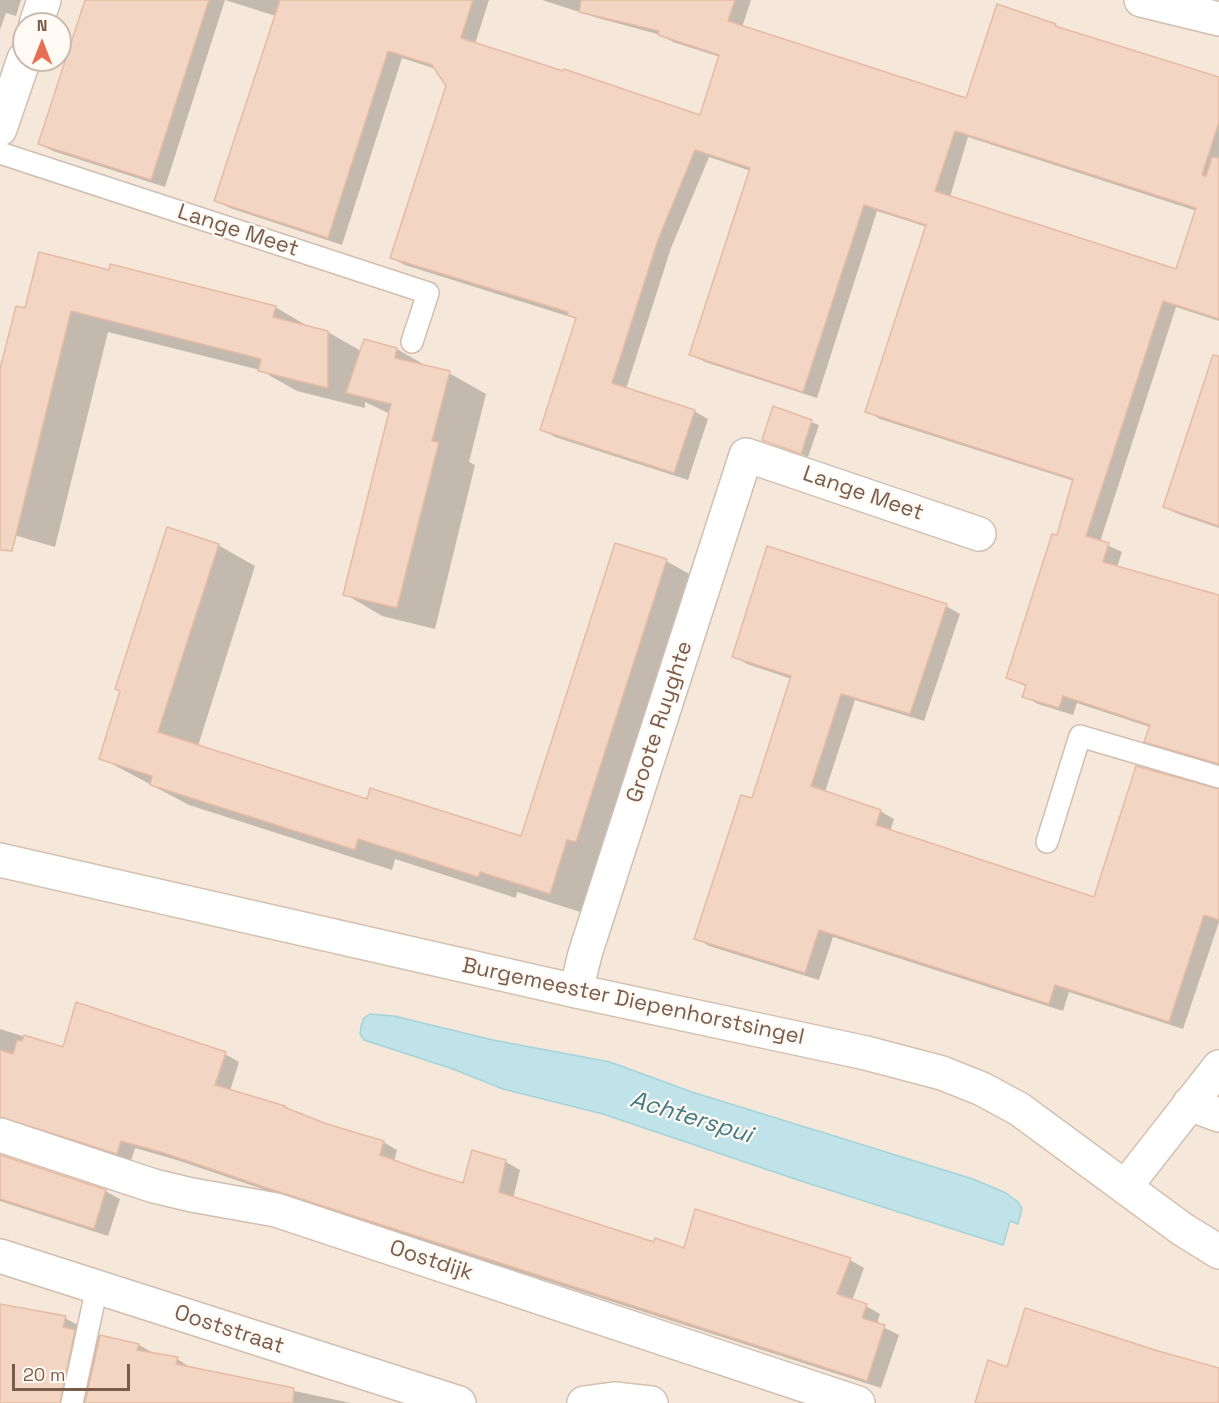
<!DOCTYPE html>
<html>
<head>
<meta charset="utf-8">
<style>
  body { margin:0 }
  #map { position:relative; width:1219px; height:1403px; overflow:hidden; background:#fdf6ec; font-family:"Space Grotesk",sans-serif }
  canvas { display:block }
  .north { position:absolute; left:12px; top:12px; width:60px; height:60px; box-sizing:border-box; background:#fffaf3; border:2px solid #cabbb1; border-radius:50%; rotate:0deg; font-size:16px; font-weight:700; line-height:24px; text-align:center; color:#7a5c4d }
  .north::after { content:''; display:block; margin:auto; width:21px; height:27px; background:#e76f51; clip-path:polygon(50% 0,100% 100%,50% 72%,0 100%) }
  .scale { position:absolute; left:12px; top:1364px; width:118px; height:27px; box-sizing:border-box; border:3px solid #7a5c4d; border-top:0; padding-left:8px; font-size:18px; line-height:21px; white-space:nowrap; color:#7a5c4d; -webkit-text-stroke:4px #fffaf3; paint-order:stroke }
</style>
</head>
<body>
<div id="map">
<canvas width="1219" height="1403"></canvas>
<div class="north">N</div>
<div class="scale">20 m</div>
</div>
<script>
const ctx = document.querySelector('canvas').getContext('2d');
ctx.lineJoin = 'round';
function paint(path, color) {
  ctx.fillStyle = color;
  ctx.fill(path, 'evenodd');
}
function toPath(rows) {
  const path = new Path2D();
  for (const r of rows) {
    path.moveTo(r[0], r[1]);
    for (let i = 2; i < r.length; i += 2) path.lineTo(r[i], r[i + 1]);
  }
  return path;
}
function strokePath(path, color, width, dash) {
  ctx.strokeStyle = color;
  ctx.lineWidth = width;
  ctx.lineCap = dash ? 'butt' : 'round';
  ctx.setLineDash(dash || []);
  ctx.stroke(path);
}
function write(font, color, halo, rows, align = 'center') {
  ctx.font = font + ' "Space Grotesk",sans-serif';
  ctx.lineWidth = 4.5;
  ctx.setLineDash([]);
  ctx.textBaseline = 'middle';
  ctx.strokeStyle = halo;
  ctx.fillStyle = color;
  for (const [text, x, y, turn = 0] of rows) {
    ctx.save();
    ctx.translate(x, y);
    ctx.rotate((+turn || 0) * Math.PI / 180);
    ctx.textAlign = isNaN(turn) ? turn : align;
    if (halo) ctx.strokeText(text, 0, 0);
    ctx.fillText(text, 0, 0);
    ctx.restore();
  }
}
const residential = toPath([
  [0,0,1219,0,1219,1403,0,1403],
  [24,24,60,24,60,60,24,60]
]);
const water = toPath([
  [370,1014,394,1016,493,1040,610,1062,692,1092,973,1179,1006,1193,1017,1201,1022,1208,1018,1224,1010,1221,1003,1245,801,1181,603,1114,503,1089,453,1069,364,1040,360,1034,361,1026,364,1018,370,1014]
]);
const shadow = toPath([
  [0,0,21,0,16,16,6,13,0,30],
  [86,0,489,0,475,44,701,117,720,57,673,42,661,35,598,18,542,0,751,0,742,27,967,100,1055,25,1064,30,1219,79,1219,321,1176,307,1100,542,1122,552,1117,567,1219,597,1219,766,1160,749,1146,741,1150,727,1077,703,1073,715,1038,704,1024,696,1027,687,1007,677,1058,537,1074,481,880,419,867,411,927,227,877,211,817,398,705,362,691,354,751,171,709,157,671,248,626,389,694,411,708,419,688,480,555,437,542,429,577,319,405,265,391,258,447,86,436,69,402,58,342,245,230,208,216,201,276,16,225,0,165,187,53,151,39,144],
  [968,137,1197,211,1177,271,950,197],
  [110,271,275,307,311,328,328,332,361,351,365,341,397,349,430,368,449,373,486,394,469,462,475,465,435,629,382,616,345,594,390,414,365,402,365,408,297,391,260,370,108,332,55,547,0,531,0,375,26,310],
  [1219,388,1219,528,1178,514,1165,507],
  [774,408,819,425,808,457,763,440],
  [218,545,255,566,198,746,368,800,522,837,616,545,666,561,704,582,587,914,517,892,516,898,395,859,392,870,189,805,101,758],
  [946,606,960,614,924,721,855,700,825,792,880,811,894,819,890,832,1095,899,1219,791,1219,922,1183,1029,1069,992,1063,1011,833,937,819,980,709,946,696,938,753,800,792,679,747,664,733,656],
  [0,1029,64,1049,225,1054,239,1062,230,1091,327,1126,383,1142,397,1150,394,1162,464,1185,506,1162,520,1170,513,1199,654,1244,685,1250,850,1260,864,1268,852,1301,866,1306,880,1314,877,1324,899,1335,881,1388,289,1198,180,1161,135,1148,131,1161,21,1124,11,1124,0,1132],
  [0,1156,105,1191,120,1199,108,1236,0,1201],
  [0,1305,65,1318,101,1338,101,1337,139,1345,157,1355,177,1359,195,1370,351,1403,0,1403]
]);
const building = toPath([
  [85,0,209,0,151,180,38,144,85,0],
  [280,0,473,0,461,38,563,71,564,69,700,115,719,55,658,35,659,31,579,12,581,0,735,0,728,21,966,98,997,4,1056,24,1055,26,1219,77,1219,122,1202,175,1206,176,1212,157,1219,158,1219,319,1163,301,1086,536,1109,543,1103,562,1219,595,1219,764,1144,742,1150,725,1063,696,1059,708,1022,697,1026,685,1006,678,1052,534,1057,535,1073,479,865,412,926,225,864,205,803,392,689,355,750,168,695,150,658,240,612,383,695,410,674,473,540,430,576,318,567,315,568,312,390,258,446,86,432,65,388,51,328,238,214,201,280,0],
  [955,131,1196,208,1176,269,935,191,955,131],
  [39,252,109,270,110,264,276,306,273,317,328,331,328,388,258,371,261,359,71,311,12,551,0,550,0,369,16,306,25,308,39,252],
  [364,339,397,348,395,358,450,371,432,441,439,442,397,608,343,595,391,404,346,393,364,339],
  [1213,355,1219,356,1219,526,1163,507,1213,355],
  [773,406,812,420,801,454,762,440,773,406],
  [167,527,219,544,158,732,367,799,370,788,521,836,615,543,667,559,576,842,567,840,550,894,480,872,478,877,358,839,355,850,150,785,152,776,99,759,120,691,115,689,167,527],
  [767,546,947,604,910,714,841,694,825,744,811,786,881,810,876,825,1094,897,1136,766,1219,789,1219,920,1204,915,1169,1022,1055,985,1049,1004,819,930,805,973,694,939,741,795,752,798,791,676,732,657,767,546],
  [76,1002,226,1052,215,1085,285,1106,284,1107,327,1124,384,1141,380,1155,424,1171,463,1183,472,1150,506,1160,499,1192,654,1242,655,1238,684,1248,695,1209,851,1258,837,1294,867,1304,862,1318,885,1325,867,1381,273,1190,164,1153,121,1141,117,1154,0,1117,0,1050,13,1054,17,1040,22,1041,24,1035,63,1047,76,1002],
  [0,1155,106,1190,94,1229,0,1199,0,1155],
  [0,1304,66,1316,63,1327,75,1330,60,1403,0,1403,0,1304],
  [1025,1308,1158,1351,1219,1368,1219,1403,975,1403,988,1360,1007,1367,1025,1308],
  [100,1335,139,1344,137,1350,178,1357,176,1364,294,1388,293,1403,85,1403,100,1335]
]);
const lane = toPath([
  [0,153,428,293,412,342],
  [1047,842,1080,736,1219,777],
  [72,1403,97,1287]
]);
const street = toPath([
  [1141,0,1219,19],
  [36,24,44,0],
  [0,129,24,59],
  [576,991,585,954,746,455,979,534],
  [1189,1104,1219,1115],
  [0,1135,154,1186,192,1195,276,1210,858,1403],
  [1125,1187,1219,1067],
  [0,1256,459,1403]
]);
const secondary = toPath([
  [0,860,576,991,866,1053,942,1073,982,1089,1019,1109,1182,1229,1219,1252],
  [584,1403,614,1399,651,1403]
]);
const streetNames = [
  ["Lange Meet",238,231,18],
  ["Lange Meet",863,494,19],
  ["Groote Ruyghte",660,722,-72],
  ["Burgemeester Diepenhorstsingel",633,1002,12],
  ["Oostdijk",431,1261,18],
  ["Ooststraat",229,1330,18]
];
const waterNames = [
  ["Achterspui",691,1118,17]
];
paint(residential, '#f5e8da');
paint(water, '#bfe3e8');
strokePath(water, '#a5d3da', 1.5);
paint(shadow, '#0003');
paint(building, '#f3d5c3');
strokePath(building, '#e6bba3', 1.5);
strokePath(lane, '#d1beb0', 24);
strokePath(street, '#d1beb0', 36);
strokePath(secondary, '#d6c0b0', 36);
strokePath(lane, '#fff', 21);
strokePath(street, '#fff', 33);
strokePath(secondary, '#fff', 33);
write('22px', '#7a5c4d', '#fffaf3', streetNames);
write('italic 24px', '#437c86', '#fffaf3', waterNames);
</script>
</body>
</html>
